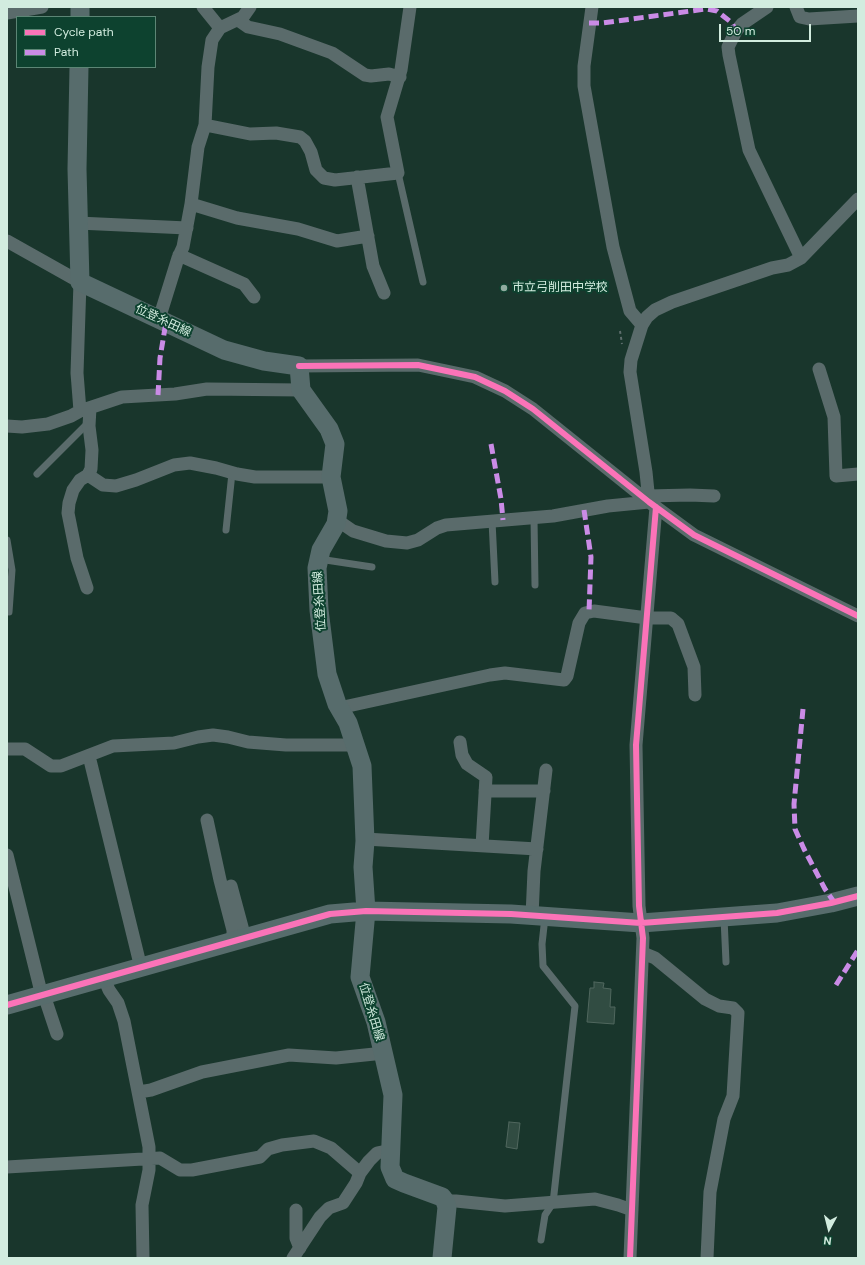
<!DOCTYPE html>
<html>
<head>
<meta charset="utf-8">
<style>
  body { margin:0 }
  #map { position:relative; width:865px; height:1265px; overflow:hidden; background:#19362c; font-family:"DM Sans",sans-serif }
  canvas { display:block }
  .frame { position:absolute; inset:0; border:8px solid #d2ecdf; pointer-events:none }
  .legend { position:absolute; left:16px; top:16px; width:140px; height:52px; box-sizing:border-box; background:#0d422f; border:1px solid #5c8675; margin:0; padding:5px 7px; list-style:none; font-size:12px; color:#d2ecdf }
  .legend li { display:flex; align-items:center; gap:8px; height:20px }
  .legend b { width:20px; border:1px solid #5c8675 }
  .north { position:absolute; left:809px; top:1209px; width:40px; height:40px; -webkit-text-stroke:3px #0d422f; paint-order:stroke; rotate:187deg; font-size:11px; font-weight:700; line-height:16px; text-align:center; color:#d2ecdf }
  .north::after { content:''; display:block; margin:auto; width:14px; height:18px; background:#d2ecdf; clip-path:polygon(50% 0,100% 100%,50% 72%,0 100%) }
  .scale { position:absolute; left:719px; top:24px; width:92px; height:18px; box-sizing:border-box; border:2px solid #d2ecdf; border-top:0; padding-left:5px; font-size:12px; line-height:14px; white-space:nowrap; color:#d2ecdf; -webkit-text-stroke:3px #0d422f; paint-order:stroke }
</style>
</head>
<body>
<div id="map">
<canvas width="865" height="1265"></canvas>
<div class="frame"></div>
<ul class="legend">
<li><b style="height:5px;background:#fb73b8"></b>Cycle path</li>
<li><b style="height:5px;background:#ca8be6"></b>Path</li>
</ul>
<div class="north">N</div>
<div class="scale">50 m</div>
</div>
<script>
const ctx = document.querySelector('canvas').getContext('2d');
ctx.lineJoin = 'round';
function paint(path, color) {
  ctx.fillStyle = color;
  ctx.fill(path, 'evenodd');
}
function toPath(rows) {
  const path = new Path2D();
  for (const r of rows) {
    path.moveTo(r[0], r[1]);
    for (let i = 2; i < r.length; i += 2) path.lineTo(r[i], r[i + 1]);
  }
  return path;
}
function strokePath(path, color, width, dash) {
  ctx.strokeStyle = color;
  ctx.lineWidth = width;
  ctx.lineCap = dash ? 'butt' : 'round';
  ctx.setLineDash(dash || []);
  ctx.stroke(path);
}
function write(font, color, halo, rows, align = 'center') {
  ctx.font = font + ' "DM Sans","Noto Sans JP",sans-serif';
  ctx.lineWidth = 4;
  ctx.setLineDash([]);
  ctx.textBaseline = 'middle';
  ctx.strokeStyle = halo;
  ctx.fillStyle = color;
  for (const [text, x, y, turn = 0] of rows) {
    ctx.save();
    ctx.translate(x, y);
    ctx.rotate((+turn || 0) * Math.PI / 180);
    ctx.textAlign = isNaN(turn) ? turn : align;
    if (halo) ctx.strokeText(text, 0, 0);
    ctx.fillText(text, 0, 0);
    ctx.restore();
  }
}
const building = toPath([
  [594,982,604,983,603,988,611,989,610,1007,615,1007,614,1024,587,1022,590,988,594,988,594,982],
  [509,1122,520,1123,517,1149,506,1147,509,1122]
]);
const path = toPath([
  [620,331,622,344]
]);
const lane = toPath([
  [398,173,423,282],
  [37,474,89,422],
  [534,518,535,585],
  [492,521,495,582],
  [226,530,232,473],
  [7,540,12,570,9,612],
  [319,559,372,567],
  [724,918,726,962],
  [541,1240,545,1215,553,1203,575,1006,543,966,542,944,545,917]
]);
const street = toPath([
  [203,7,220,28],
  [592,7,584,66,584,86,613,247,630,311,642,325],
  [767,7,742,24,736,31,728,47,729,55,749,150,801,258],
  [796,7,800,17,809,19,858,16],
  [7,13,42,7],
  [238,20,248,27,280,34,332,53,365,75,371,76,389,74,400,77],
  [205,125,250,134,276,133,300,137,305,141,311,152,316,170,324,178,335,180,398,173,387,117,401,70,410,7],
  [357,177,373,266,384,293],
  [191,204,237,218,298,229,337,241,368,236],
  [78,223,187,228],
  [7,241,80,282,77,373,80,411],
  [179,255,244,284,254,297],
  [159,319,178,258,183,247,191,204,198,147,205,125,208,67,212,40,220,28,243,17,250,7],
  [299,366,418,365,475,377,505,391,533,409,649,502,694,535,858,616],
  [819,369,834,417,836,476,858,474],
  [90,408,89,426,92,450,91,469,88,475,103,485,116,486,136,480,174,465,190,463,216,468,237,474,255,477,331,477],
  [7,426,22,427,48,424,71,416,80,411,122,397,175,394,207,389,301,390],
  [648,496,690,495,714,496],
  [649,502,646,472,630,372,631,360,642,325,647,317,655,310,672,302,772,268,788,265,801,258,858,199],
  [337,520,353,531,386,541,407,543,418,540,437,528,446,525,553,516,608,506,649,502],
  [87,588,77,558,68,513,69,503,73,490,80,480,88,475],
  [339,708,490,675,505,673,564,680,567,676,579,623,585,613,594,611,647,618,671,618,678,624,694,667,695,695],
  [460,742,462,755,467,764,486,777,482,846],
  [7,749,25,749,51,766,61,766,113,746,174,743,198,737,213,735,228,737,248,742,286,745,355,745],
  [89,756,141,968],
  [485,791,544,791],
  [207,820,220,880,233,930,233,942],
  [365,839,537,849],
  [7,855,40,988,44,995,57,1034],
  [231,886,245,938],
  [532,916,534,871,546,770],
  [643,953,655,958,705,999,719,1006,733,1008,738,1013,733,1096,724,1119,710,1192,707,1258],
  [104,978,109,990,118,1003,124,1021,149,1147,149,1170,142,1205,143,1258],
  [139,1092,151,1090,202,1072,289,1055,336,1058,384,1053],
  [7,1167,160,1158,180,1170,192,1170,260,1157,268,1149,282,1145,314,1141,331,1148,360,1173],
  [445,1201,456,1201,505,1206,595,1199,618,1205,632,1210],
  [296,1210,296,1238,300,1248],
  [293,1258,320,1217,329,1208,343,1203,356,1183,360,1173,369,1161,377,1153,391,1150],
  [630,1258,643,938,639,906,636,745,656,507]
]);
const secondary = toPath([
  [80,17,80,7],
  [79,67,77,169,80,282,224,350,264,361,299,366,301,390,329,429,335,444,331,477,338,511,336,524,321,550,317,568,319,610,327,674,337,704,348,723,362,766,365,841,363,867,366,911,360,977,376,1022,393,1095,390,1167,395,1179,404,1183,442,1197,445,1201,447,1207,442,1258],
  [7,1005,330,914,366,911,511,914,641,923,777,913,831,903,858,896]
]);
const quiet = toPath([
  [589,23,602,23,706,9,717,11,732,23,736,31],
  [158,395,160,358,166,322],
  [491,444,501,499,503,520],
  [584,510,591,557,589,612],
  [803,709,794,804,795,829,804,849,825,889,834,902],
  [836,985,858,950]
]);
const cycleway = toPath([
  [299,366,418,365,475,377,505,391,533,409,649,502,694,535,858,616],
  [7,1005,330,914,366,911,511,914,641,923,777,913,831,903,858,896],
  [630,1258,643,938,639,906,636,745,656,507]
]);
const markers = [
  [504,288,4,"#91aca0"]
];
const poiNames = [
  ["市立弓削田中学校",512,288]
];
const streetNames = [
  ["位登糸田線",163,321,25],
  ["位登糸田線",320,601,-94],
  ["位登糸田線",371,1012,73]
];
paint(building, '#314c42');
strokePath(building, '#50675e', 1);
strokePath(path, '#5e6e6d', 2, [3, 3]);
strokePath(lane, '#5a6b6b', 7);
strokePath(street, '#5a6b6b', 13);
strokePath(secondary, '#576c6c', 19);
strokePath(quiet, '#ca8be6', 5, [10, 5]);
strokePath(cycleway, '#fb73b8', 6);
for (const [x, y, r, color] of markers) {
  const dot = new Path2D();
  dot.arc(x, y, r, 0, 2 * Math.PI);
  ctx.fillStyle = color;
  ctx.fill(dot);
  strokePath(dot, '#0d422f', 1.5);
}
write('12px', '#d2ecdf', '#0d422f', poiNames, 'left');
write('12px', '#d2ecdf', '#0d422f', streetNames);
</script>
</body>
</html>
